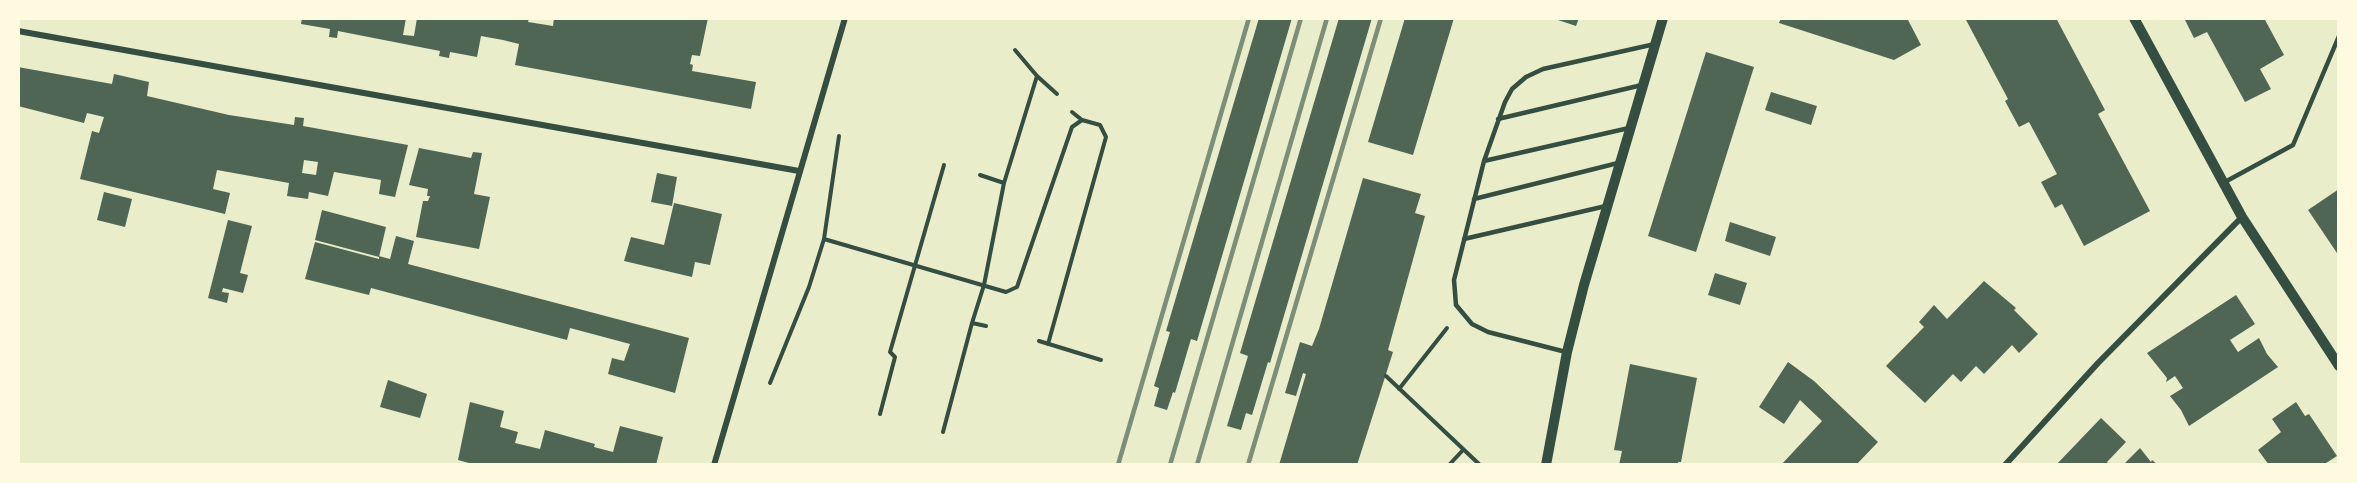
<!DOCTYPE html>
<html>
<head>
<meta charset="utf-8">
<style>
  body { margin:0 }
  #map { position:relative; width:2357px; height:483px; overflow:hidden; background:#e9edc9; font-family:Ubuntu,sans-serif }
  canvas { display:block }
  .frame { position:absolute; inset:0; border:20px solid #fefae0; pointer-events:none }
</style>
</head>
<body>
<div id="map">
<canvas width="2357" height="483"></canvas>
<div class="frame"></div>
</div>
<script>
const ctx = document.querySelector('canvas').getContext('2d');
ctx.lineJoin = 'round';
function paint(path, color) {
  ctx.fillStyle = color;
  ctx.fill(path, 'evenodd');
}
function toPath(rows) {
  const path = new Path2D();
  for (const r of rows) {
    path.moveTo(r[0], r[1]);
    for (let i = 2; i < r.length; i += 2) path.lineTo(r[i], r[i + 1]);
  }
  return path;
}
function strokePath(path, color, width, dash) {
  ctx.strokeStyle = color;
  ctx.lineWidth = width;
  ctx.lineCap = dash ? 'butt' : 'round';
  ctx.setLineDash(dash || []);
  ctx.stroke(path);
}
const building = toPath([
  [302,18,406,18,403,35,414,36,417,18,529,18,528,22,553,26,554,18,708,18,700,56,692,55,690,64,693,65,692,71,756,82,751,109,515,65,519,44,503,40,481,36,477,57,450,52,449,58,439,56,440,51,338,31,337,38,329,37,330,29,301,24],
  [1259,18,1292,18,1197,341,1191,339,1175,393,1173,392,1167,410,1154,406,1159,388,1154,386,1170,332,1166,331],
  [1339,18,1372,18,1270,363,1268,362,1252,415,1246,413,1241,430,1227,426,1248,356,1240,353],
  [1405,18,1454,18,1413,155,1368,142],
  [1552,18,1579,18,1576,26],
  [1781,18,1907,18,1921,45,1894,60,1779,23],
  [1965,18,2056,18,2105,110,2098,114,2150,211,2084,246,2062,204,2055,208,2041,182,2057,174,2029,122,2019,127,2005,101,2008,99],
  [2184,18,2264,18,2284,55,2260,69,2271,89,2245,102,2207,32,2194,38],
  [1706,52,1754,67,1696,252,1648,236],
  [18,67,112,84,114,74,149,82,147,96,229,115,294,125,295,117,304,118,303,126,408,145,395,197,379,194,381,180,334,172,328,196,309,192,308,199,287,196,289,183,217,170,213,189,230,193,225,214,80,179,92,131,99,133,104,117,87,113,84,123,18,106],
  [304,160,318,162,316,175,302,173],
  [1771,92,1817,106,1811,125,1765,110],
  [419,148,471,158,473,152,482,153,474,194,490,197,479,249,416,237,423,201,428,201,430,196,427,196,428,189,409,185],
  [657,173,677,177,672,206,651,202],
  [1363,178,1421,194,1415,213,1425,216,1388,350,1393,352,1357,465,1279,465,1306,374,1303,373,1296,396,1285,393,1300,342,1312,346,1319,329],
  [2339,189,2339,256,2308,210],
  [104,192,132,199,125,227,97,220],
  [674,203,722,214,710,265,695,262,692,277,624,261,631,237,664,245],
  [322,210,386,227,379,257,315,240],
  [228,220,252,226,240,273,248,275,243,293,223,288,222,292,229,293,227,303,208,298],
  [1730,222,1776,237,1770,256,1725,241],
  [396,236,414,241,408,264,689,338,675,393,608,374,612,358,624,361,630,344,570,328,567,340,371,288,369,295,305,279,315,242,379,259,379,256,390,259],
  [1715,273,1747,283,1740,305,1708,295],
  [1984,281,2016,308,2014,310,2038,334,2019,353,2012,345,1984,374,1976,366,1961,382,1953,374,1925,403,1886,366,1924,327,1919,322,1934,305,1947,319],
  [2236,295,2255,324,2230,340,2238,352,2259,338,2267,354,2278,367,2189,426,2181,410,2170,396,2183,388,2175,376,2166,382,2167,378,2147,353],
  [1788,362,1814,381,1878,442,1856,465,1781,465,1822,421,1800,400,1784,424,1759,407],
  [1630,364,1697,378,1681,462,1678,462,1678,465,1619,465,1622,451,1614,450],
  [388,380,427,394,420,418,380,407],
  [470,402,504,411,500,427,518,432,515,443,540,449,545,430,595,444,594,447,613,452,620,426,663,437,656,465,476,465,458,460],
  [2296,402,2305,416,2309,414,2337,456,2323,465,2269,465,2258,450,2281,432,2272,419],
  [2101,418,2126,442,2107,462,2110,465,2056,465],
  [2140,448,2151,462,2152,460,2158,465,2123,465]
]);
const path = toPath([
  [1015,50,1037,76,1057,94],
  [839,136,824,239,1006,292,1017,287,1072,127,1082,120],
  [980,175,1004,183],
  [986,326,972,323,984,285,1004,183,1037,76],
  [1039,341,1101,360],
  [1048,344,1106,137,1100,125,1082,120,1072,112],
  [1386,376,1480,465],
  [770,383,809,287,824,239],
  [1399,389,1447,328],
  [880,414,895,357,890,352,944,165],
  [943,432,972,323],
  [1449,465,1463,450]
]);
const service = toPath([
  [1498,119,1642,85],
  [1484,161,1629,128],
  [2223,183,2293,145,2339,36],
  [1474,199,1618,163],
  [1464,239,1606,206],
  [1566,352,1488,332,1472,324,1456,305,1454,280,1484,161,1505,102,1512,89,1526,77,1543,69,1655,44]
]);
const minor = toPath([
  [18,31,799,171],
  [714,465,845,18],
  [2005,465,2098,363,2242,217]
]);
const tertiary = toPath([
  [2134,18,2242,217,2339,366],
  [1546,465,1567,352,1584,285,1663,18]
]);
const rail = toPath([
  [1118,465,1249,18],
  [1170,465,1301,18],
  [1197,465,1327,18],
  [1248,465,1381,18]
]);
paint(building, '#4f6655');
strokePath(path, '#344e41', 4);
strokePath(service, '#344e41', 4.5);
strokePath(minor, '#344e41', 6);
strokePath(tertiary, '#344e41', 10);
strokePath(rail, '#7c8e77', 4.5);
</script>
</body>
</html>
